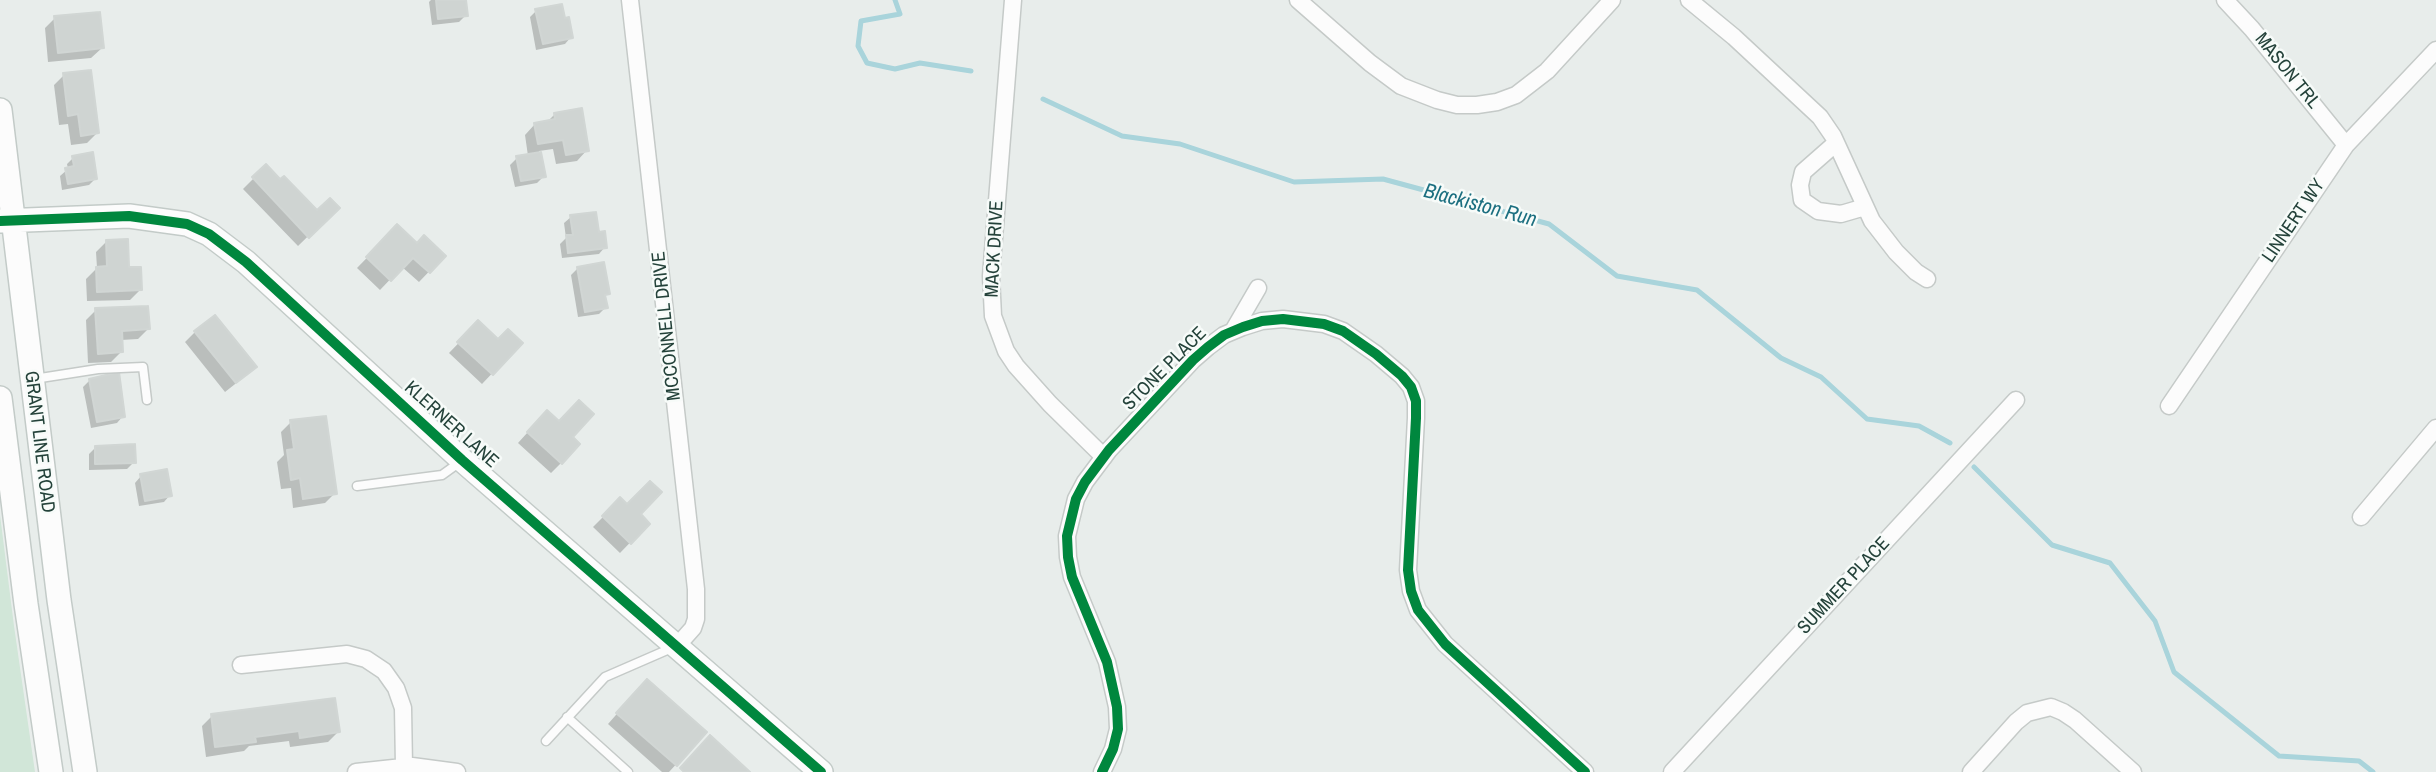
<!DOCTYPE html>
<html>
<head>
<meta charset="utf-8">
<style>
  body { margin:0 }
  canvas { display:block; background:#e8edeb }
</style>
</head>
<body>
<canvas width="2436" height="772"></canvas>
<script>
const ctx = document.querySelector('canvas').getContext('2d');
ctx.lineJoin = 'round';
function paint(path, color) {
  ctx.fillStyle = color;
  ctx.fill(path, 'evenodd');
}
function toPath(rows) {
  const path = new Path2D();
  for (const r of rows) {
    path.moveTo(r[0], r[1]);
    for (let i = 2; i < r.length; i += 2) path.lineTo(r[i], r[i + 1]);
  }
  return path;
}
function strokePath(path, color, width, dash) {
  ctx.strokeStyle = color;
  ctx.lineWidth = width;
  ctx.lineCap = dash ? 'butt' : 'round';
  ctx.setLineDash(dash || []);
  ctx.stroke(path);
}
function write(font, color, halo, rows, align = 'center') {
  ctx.font = font + ' "Archivo Narrow",sans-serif';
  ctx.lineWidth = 5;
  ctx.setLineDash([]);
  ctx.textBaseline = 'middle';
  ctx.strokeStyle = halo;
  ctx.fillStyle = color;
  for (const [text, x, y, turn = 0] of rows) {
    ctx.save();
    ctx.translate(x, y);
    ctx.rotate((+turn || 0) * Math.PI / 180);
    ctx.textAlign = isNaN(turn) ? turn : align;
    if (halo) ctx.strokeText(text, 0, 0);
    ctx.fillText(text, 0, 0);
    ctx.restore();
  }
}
const green = toPath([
  [0,515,14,626,35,772,0,772]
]);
const shadow = toPath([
  [431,0,464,0,466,15,459,22,432,25,429,2],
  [536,11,571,37,565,44,536,50,530,17],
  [55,18,102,48,91,58,48,62,45,28],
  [64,75,97,133,87,143,71,145,68,124,59,125,54,85],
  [555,114,587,150,577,161,556,164,553,149,539,151,544,176,537,183,515,187,510,165,517,158,528,156,525,135,535,124,547,122],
  [73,158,96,178,89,185,62,190,60,176,68,169,67,164],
  [266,166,317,212,337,208,298,246,243,189],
  [571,217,597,234,605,247,599,254,562,258,560,244,566,238,564,223],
  [397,227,417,245,444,256,419,282,402,267,380,290,357,268],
  [106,242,141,289,130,300,87,301,86,279,97,268,96,252],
  [577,269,608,293,604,297,606,307,599,314,578,317,571,275],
  [96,310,148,329,138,339,121,340,121,352,111,362,88,363,86,320],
  [478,323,497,341,521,343,482,384,449,353],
  [195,332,244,377,225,392,185,342],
  [90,380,123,416,117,423,91,428,83,387],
  [291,422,335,493,325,503,293,508,291,488,281,489,277,462,284,455,281,432],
  [537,422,570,437,561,463,551,473,518,443],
  [96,447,134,462,127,469,89,470,89,454],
  [141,476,170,495,164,502,139,506,135,483],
  [620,500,648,524,620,553,593,527],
  [637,691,705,733,669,772,662,772,608,724],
  [212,716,338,732,328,742,290,747,289,741,249,746,244,751,206,757,202,726]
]);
const stream = toPath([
  [895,0,900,14,861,21,858,46,867,63,895,69,920,63,971,71],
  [1043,99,1122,136,1180,144,1294,182,1383,179,1549,224,1617,276,1697,290,1781,358,1821,377,1867,419,1919,426,1950,443],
  [1974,467,2052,545,2110,563,2155,621,2174,672,2279,756,2359,761,2373,772]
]);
const building = toPath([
  [436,0,466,0,468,16,438,19,436,0],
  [562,4,565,18,569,17,573,38,543,44,535,9,562,4],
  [100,12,104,48,58,53,54,16,100,12],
  [91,70,99,133,81,136,78,114,68,116,63,73,91,70],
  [582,108,589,151,566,155,563,140,538,144,534,123,555,119,554,113,582,108],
  [93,152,97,179,68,184,65,168,74,166,72,156,93,152],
  [541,152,546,177,521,181,516,156,541,152],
  [266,164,280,179,284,176,317,210,330,198,340,208,309,238,252,177,266,164],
  [596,212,599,232,605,231,607,248,568,253,566,235,573,235,570,215,596,212],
  [397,224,417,243,424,235,446,256,430,273,413,258,391,281,366,257,397,224],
  [128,239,129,267,141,267,142,290,97,292,96,267,107,266,106,240,128,239],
  [604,262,610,294,605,295,608,308,585,312,577,267,604,262],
  [148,306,150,329,122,331,123,352,98,354,95,308,148,306],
  [215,315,257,367,236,383,194,331,215,315],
  [478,320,498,339,508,329,523,343,493,375,457,342,478,320],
  [119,372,125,417,97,422,89,379,119,372],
  [579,400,594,414,573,437,580,444,562,464,527,432,547,410,559,421,579,400],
  [326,416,337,494,303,499,300,478,291,480,287,450,294,449,290,420,326,416],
  [135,444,136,463,95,464,95,446,135,444],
  [167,469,172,496,145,501,140,474,167,469],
  [650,481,662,492,641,514,650,524,631,544,602,516,620,497,627,504,650,481],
  [647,679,707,732,677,766,616,713,647,679],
  [335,698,340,732,300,738,299,731,255,737,256,742,215,747,211,714,335,698],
  [710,735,750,772,684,772,680,768,710,735]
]);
const lane = toPath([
  [34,379,98,369,143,367,147,400],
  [357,486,442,475,460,462],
  [567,717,628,772],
  [546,741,605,677,674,647]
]);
const street = toPath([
  [630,0,696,589,696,619,693,628,677,646],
  [1013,0,991,276,993,316,1006,351,1016,366,1050,404,1104,457],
  [1298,0,1370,63,1401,86,1437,100,1457,105,1477,105,1497,102,1516,95,1547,71,1612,0],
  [1689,0,1734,37,1820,117,1833,136,1872,221,1896,252,1916,272,1927,279],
  [2225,0,2252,29,2346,145],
  [1836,143,1803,172,1800,185,1802,200,1818,211,1841,214,1865,207],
  [1233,331,1258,288],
  [2169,406,2346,145,2436,50],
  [2361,517,2436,428],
  [241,665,347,654,366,659,384,671,396,688,403,708,404,766],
  [356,772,412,766,457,772],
  [1102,772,1113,749,1118,729,1117,707,1107,662,1072,577,1068,557,1067,536,1076,499,1085,482,1109,450,1193,360,1208,347,1224,335,1243,327,1262,321,1283,319,1324,324,1343,331,1376,354,1402,376,1411,387,1416,401,1416,418,1408,570,1411,591,1418,610,1445,644,1585,772],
  [1672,772,2016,400],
  [1971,772,2016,722,2027,713,2051,707,2063,712,2075,720,2133,772]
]);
const secondary = toPath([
  [0,110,59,600,85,772],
  [0,221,129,216,187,224,209,234,246,262,462,460,821,772],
  [0,398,26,604,51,772]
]);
const cycleway = toPath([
  [0,221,129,216,187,224,209,234,246,262,462,460,821,772],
  [1102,772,1113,749,1118,729,1117,707,1107,662,1072,577,1068,557,1067,536,1076,499,1085,482,1109,450,1193,360,1208,347,1224,335,1243,327,1262,321,1283,319,1324,324,1343,331,1376,354,1402,376,1411,387,1416,401,1416,418,1408,570,1411,591,1418,610,1445,644,1585,772]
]);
const streetNames = [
  ["MASON TRL",2287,71,51],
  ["LINNERT WY",2294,221,-56],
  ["MACK DRIVE",995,249,-87],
  ["MCCONNELL DRIVE",667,326,-96],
  ["STONE PLACE",1165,369,-45],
  ["KLERNER LANE",451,425,42],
  ["GRANT LINE ROAD",39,442,83],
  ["SUMMER PLACE",1844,586,-47]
];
const waterNames = [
  ["Blackiston Run",1480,206,15]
];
paint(green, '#d1e6d8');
paint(shadow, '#0003');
strokePath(stream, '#a9d4db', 5);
paint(building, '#cfd4d2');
strokePath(building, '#d1d6d4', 2);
strokePath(lane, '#c5cac8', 11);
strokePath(street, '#c5cac8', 19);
strokePath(secondary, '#c3cbc8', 26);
strokePath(lane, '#fcfcfc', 8);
strokePath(street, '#fcfcfc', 16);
strokePath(secondary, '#fcfcfc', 23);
strokePath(cycleway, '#00873e', 10);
write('19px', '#24423a', '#f7fbf9', streetNames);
write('italic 21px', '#1c6f80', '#f7fbf9', waterNames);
</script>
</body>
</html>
